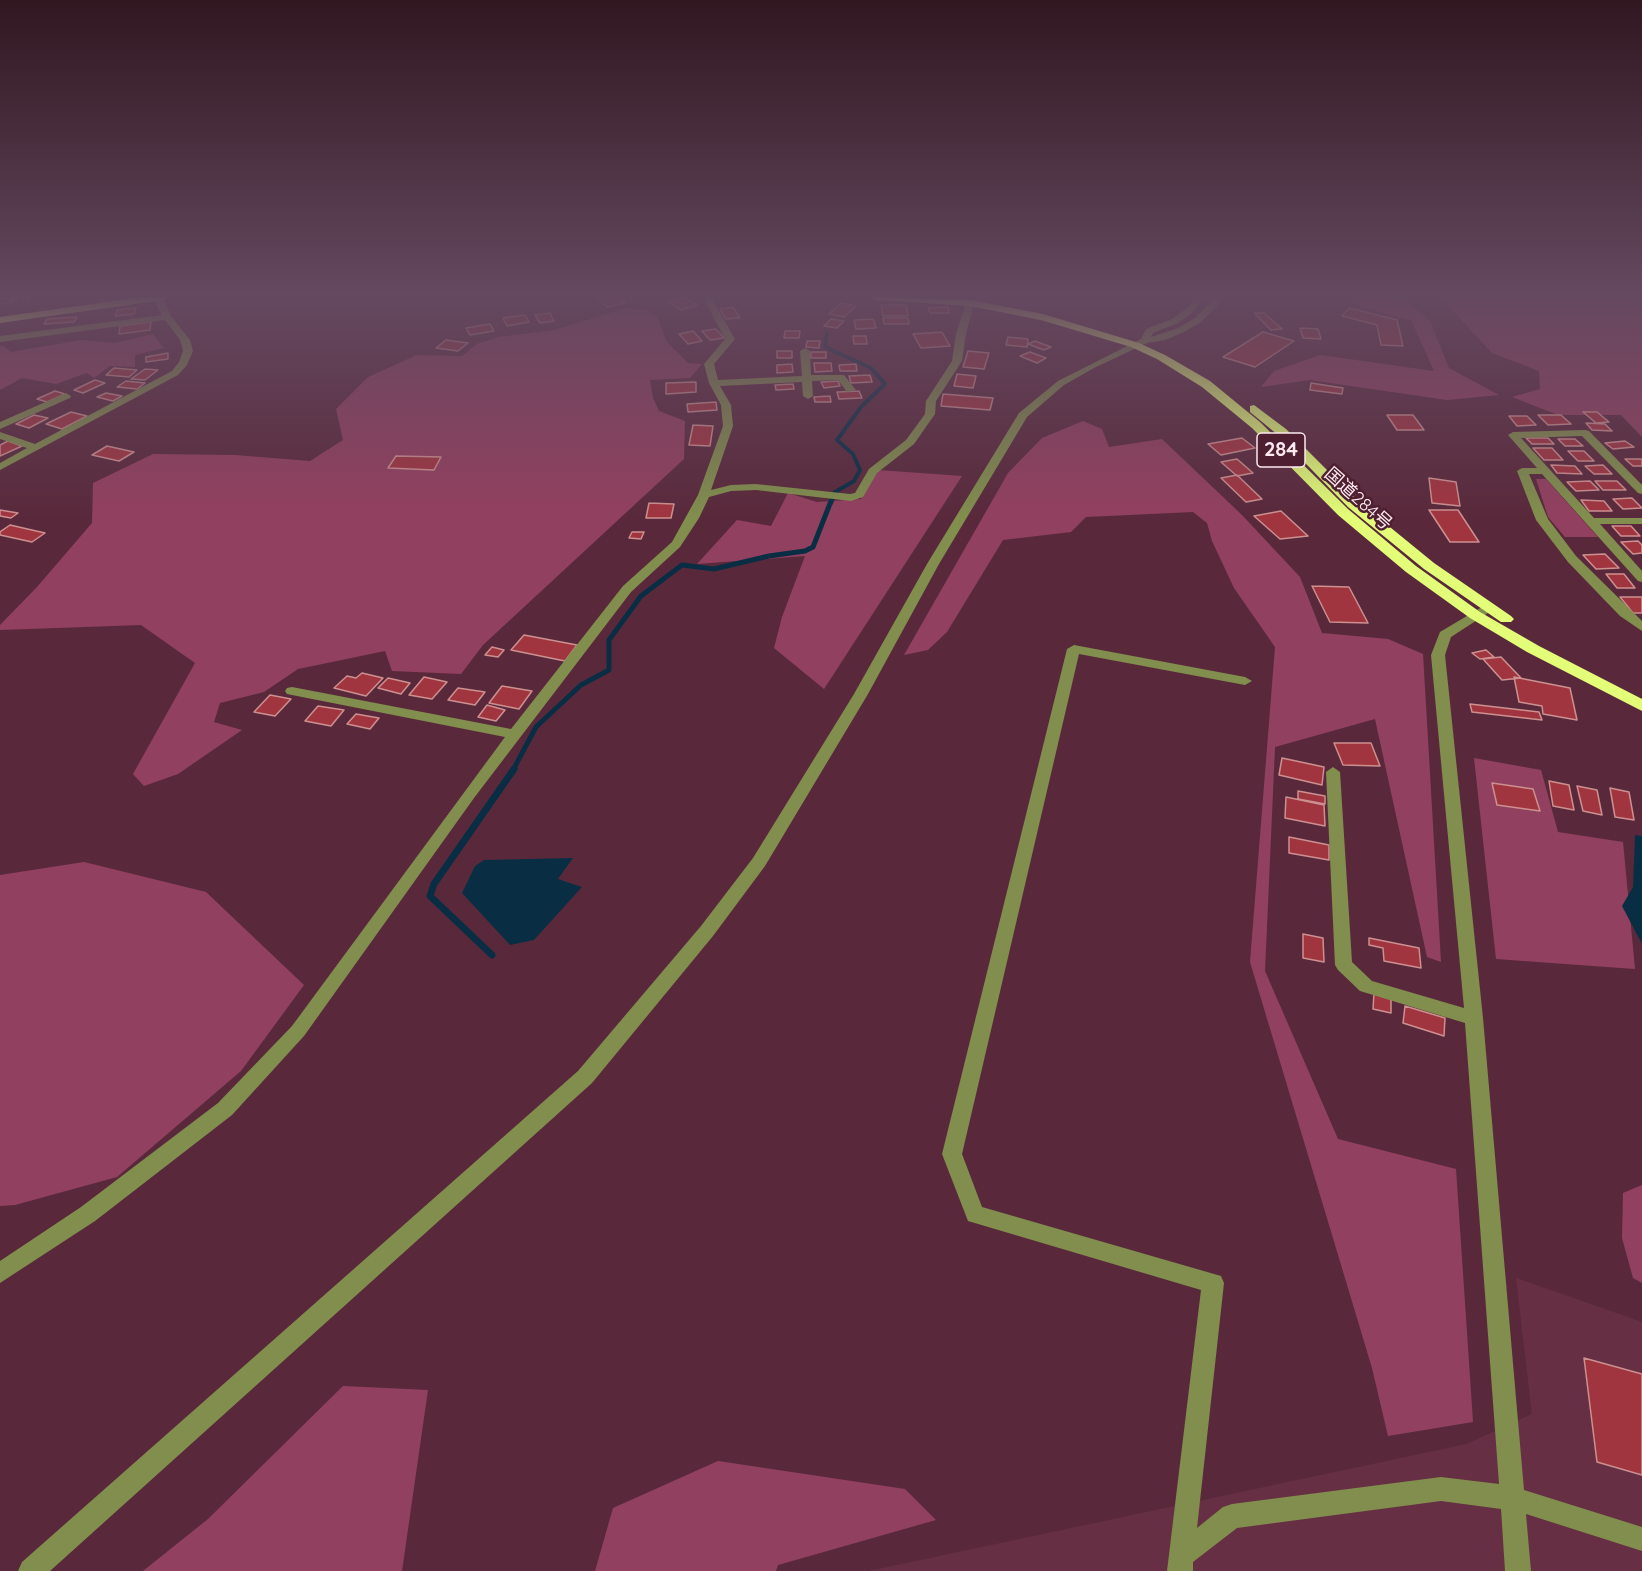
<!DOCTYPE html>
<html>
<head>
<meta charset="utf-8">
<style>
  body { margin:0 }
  canvas { display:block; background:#59293b }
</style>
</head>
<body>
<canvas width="1642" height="1571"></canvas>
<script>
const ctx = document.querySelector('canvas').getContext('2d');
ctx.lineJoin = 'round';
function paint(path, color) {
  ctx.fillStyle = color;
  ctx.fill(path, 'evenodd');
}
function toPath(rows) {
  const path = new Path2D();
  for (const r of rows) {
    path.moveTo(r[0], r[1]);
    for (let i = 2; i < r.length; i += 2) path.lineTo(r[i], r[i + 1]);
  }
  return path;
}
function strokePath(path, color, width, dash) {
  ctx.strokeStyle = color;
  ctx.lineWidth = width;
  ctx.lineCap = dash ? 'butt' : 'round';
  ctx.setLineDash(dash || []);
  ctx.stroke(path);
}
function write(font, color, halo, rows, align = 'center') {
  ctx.font = font + ' Quicksand,"Noto Sans JP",sans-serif';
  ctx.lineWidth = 5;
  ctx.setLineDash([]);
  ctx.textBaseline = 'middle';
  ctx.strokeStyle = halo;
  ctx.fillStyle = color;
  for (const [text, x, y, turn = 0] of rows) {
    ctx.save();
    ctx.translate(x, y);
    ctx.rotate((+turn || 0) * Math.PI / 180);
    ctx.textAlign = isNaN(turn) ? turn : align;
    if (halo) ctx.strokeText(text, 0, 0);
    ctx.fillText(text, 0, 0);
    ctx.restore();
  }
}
const built = toPath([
  [1516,1278,1642,1322,1642,1571,869,1571,1467,1444,1532,1414]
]);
const green = toPath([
  [1350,297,1403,297,1430,321,1449,368,1499,395,1447,400,1310,380,1261,387,1274,371,1320,355,1434,371,1411,320,1361,307],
  [1440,297,1642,297,1642,437,1621,415,1558,415,1512,397,1540,389,1539,371,1492,353],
  [627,308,647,310,657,317,667,342,688,363,702,364,690,378,650,380,653,398,659,411,685,421,684,459,483,645,461,674,392,671,385,651,298,669,264,692,220,703,214,722,242,730,178,774,144,786,133,774,195,663,141,625,0,630,0,625,37,587,92,523,93,483,153,454,235,455,310,461,343,440,336,409,368,377,417,355,462,356,477,344,498,337,554,330],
  [153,334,164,348,135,355,135,367,110,366,94,378,87,373,56,384,22,378,0,390,0,346,3,346,11,352,81,340,115,343],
  [1083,421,1102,429,1109,447,1162,439,1242,515,1300,577,1322,633,1388,639,1423,654,1441,962,1427,957,1375,719,1275,747,1265,971,1338,1139,1456,1169,1473,1422,1388,1436,1372,1368,1250,962,1275,647,1234,588,1212,541,1207,523,1193,512,1086,517,1071,532,1003,540,947,632,928,650,904,655,1008,473,1042,438],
  [878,470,962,476,824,689,774,648,782,617,805,556,697,564,737,520,771,526,788,493,817,502,861,499],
  [1536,479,1546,479,1598,537,1565,537,1548,517],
  [1474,758,1541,770,1558,832,1623,842,1635,969,1496,959],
  [84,862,206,892,304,985,241,1071,117,1177,15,1205,0,1206,0,875],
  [1642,1185,1642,1283,1633,1278,1622,1238,1623,1193],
  [343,1386,428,1390,402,1571,143,1571,208,1519],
  [718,1461,905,1489,936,1520,778,1565,776,1571,595,1571,613,1508]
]);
const water = toPath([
  [1635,835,1642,836,1642,944,1622,906,1633,887],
  [573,858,558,879,582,887,534,940,510,945,462,893,475,866,484,860]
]);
const streamFar2 = toPath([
  [827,333,825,347,871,368,885,384,861,407,837,440,853,454,860,470,854,481,835,492,831,503]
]);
const streamFar1 = toPath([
  [513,770,536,727,581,685,609,670,609,640,641,596,682,565,714,569,769,556,805,551,813,547,831,501]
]);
const stream = toPath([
  [492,955,430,896,434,884,514,769]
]);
const building = toPath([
  [619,297,625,303,607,307,598,298,619,297],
  [684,298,697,305,681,310,669,302,684,298],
  [841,303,856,306,844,317,829,314,841,303],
  [881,305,906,305,908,316,883,316,881,305],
  [733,307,740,318,726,319,720,309,733,307],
  [948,307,949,313,930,313,928,308,948,307],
  [136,308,134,314,115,316,117,310,136,308],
  [1349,308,1397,320,1403,346,1381,345,1377,325,1342,316,1349,308],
  [550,313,554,321,540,323,535,315,550,313],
  [1254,313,1264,313,1282,329,1271,330,1254,313],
  [525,315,529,322,507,326,503,318,525,315],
  [77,317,74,322,44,324,47,319,77,317],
  [883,318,908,318,909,324,884,324,883,318],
  [831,319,844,321,837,328,824,326,831,319],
  [873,319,876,328,856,329,854,320,873,319],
  [151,322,150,330,119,334,120,326,151,322],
  [490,324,494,331,470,335,466,328,490,324],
  [1300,328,1318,329,1321,339,1303,338,1300,328],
  [716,329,724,338,710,340,702,331,716,329],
  [693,331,702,341,688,344,679,334,693,331],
  [785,331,800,331,799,338,784,338,785,331],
  [942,332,950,346,921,348,913,334,942,332],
  [1263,332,1294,341,1255,367,1223,357,1263,332],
  [853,336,866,336,867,344,854,344,853,336],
  [1008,337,1028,339,1027,347,1006,345,1008,337],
  [446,340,468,343,458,351,436,348,446,340],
  [807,341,820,341,819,348,806,347,807,341],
  [1035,341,1051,347,1044,350,1028,344,1035,341],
  [777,351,792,351,792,358,777,358,777,351],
  [968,351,989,353,984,369,963,367,968,351],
  [811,352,826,352,826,358,811,358,811,352],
  [1030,352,1046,358,1037,363,1020,356,1030,352],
  [168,353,168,359,146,362,146,357,168,353],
  [814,363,831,363,832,371,815,372,814,363],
  [792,364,793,372,777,373,777,365,792,364],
  [856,364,857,371,840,371,839,365,856,364],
  [114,368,137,370,129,377,106,375,114,368],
  [145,369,158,370,145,380,131,379,145,369],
  [957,374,976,376,973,388,954,386,957,374],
  [870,375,872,382,851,383,849,376,870,375],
  [95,380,105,383,83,393,74,390,95,380],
  [126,381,145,383,137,389,117,387,126,381],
  [838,381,840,386,824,388,821,382,838,381],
  [696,382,696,392,666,394,666,383,696,382],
  [1311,383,1343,388,1342,394,1310,390,1311,383],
  [793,384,794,389,776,390,775,385,793,384],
  [55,391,65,394,47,402,37,399,55,391],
  [859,391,862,398,839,399,837,392,859,391],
  [106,393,122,396,113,401,97,397,106,393],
  [943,394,993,398,990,410,941,406,943,394],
  [830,396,831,402,815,402,814,397,830,396],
  [716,402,717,410,688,412,687,404,716,402],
  [71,412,87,416,62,429,46,424,71,412],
  [1583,412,1597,412,1609,422,1596,423,1583,412],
  [34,415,48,418,29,428,16,424,34,415],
  [1387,415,1413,415,1424,430,1397,430,1387,415],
  [1538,415,1561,415,1571,424,1548,425,1538,415],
  [1509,416,1527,416,1536,425,1517,426,1509,416],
  [1586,423,1605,424,1612,431,1592,430,1586,423],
  [693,425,713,426,710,446,689,445,693,425],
  [1242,438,1255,448,1221,455,1208,444,1242,438],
  [1526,438,1548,438,1554,444,1532,444,1526,438],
  [1558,439,1575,439,1583,446,1565,446,1558,439],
  [8,441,22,446,0,456,0,445,8,441],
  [1625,441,1634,447,1613,449,1605,443,1625,441],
  [107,446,134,452,119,461,92,455,107,446],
  [1533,448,1552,448,1563,460,1544,460,1533,448],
  [1568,451,1584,451,1594,461,1578,461,1568,451],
  [396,456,441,457,434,470,388,468,396,456],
  [1237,459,1253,473,1237,476,1221,462,1237,459],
  [1625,459,1642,459,1642,466,1633,466,1625,459],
  [1551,465,1575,466,1582,474,1557,473,1551,465],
  [1603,465,1612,474,1594,474,1585,466,1603,465],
  [1237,475,1262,499,1246,502,1221,478,1237,475],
  [1429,478,1456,482,1460,506,1432,503,1429,478],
  [1590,481,1599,490,1576,491,1567,482,1590,481],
  [1595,481,1617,481,1626,490,1603,490,1595,481],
  [1632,498,1642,508,1623,509,1613,499,1632,498],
  [1581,500,1604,501,1612,511,1589,511,1581,500],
  [649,503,674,504,671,518,646,518,649,503],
  [0,510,18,513,11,518,0,516,0,510],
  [1429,510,1458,510,1479,542,1450,542,1429,510],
  [1281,511,1308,536,1280,539,1254,516,1281,511],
  [10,525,45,533,32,542,0,535,0,532,10,525],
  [1612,526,1631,526,1640,536,1621,536,1612,526],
  [632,532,644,532,641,539,629,538,632,532],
  [1638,541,1642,545,1642,553,1633,554,1621,542,1638,541],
  [1605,554,1619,568,1596,569,1583,555,1605,554],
  [1606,574,1624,574,1635,588,1617,588,1606,574],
  [1312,586,1349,587,1368,623,1330,622,1312,586],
  [1620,597,1642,597,1642,613,1633,613,1620,597],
  [524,635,577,645,565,661,511,650,524,635],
  [492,647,504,650,498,657,485,655,492,647],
  [1486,650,1494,657,1480,659,1472,653,1486,650],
  [1501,657,1521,678,1502,680,1483,659,1501,657],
  [362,673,383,678,366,696,334,688,347,676,356,678,362,673],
  [424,677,447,682,432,699,409,695,424,677],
  [1514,677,1570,688,1577,720,1543,714,1542,706,1519,702,1514,677],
  [388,678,410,683,401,694,378,688,388,678],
  [502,686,532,691,519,709,489,703,502,686],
  [458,688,485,692,475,705,448,700,458,688],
  [270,695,291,699,275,716,254,712,270,695],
  [1470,704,1539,712,1542,720,1472,712,1470,704],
  [487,705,505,710,496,721,478,717,487,705],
  [318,706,344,710,331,726,305,721,318,706],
  [356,714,379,718,370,729,347,724,356,714],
  [1334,743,1371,743,1380,766,1343,765,1334,743],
  [1282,758,1324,767,1322,785,1279,775,1282,758],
  [1549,781,1569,785,1574,810,1553,806,1549,781],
  [1492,783,1533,789,1540,811,1497,805,1492,783],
  [1577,786,1597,790,1602,815,1583,811,1577,786],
  [1610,788,1629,792,1634,820,1615,817,1610,788],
  [1298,791,1325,796,1325,804,1298,799,1298,791],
  [1286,797,1324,805,1325,826,1285,818,1286,797],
  [1289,837,1329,845,1329,860,1289,853,1289,837],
  [1303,934,1323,938,1324,962,1303,958,1303,934],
  [1369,938,1419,948,1421,968,1384,961,1383,948,1369,945,1369,938],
  [1374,993,1391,996,1391,1013,1373,1009,1374,993],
  [1405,1006,1445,1018,1444,1036,1403,1023,1405,1006],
  [1584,1358,1642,1374,1642,1475,1597,1462,1584,1358]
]);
const minor = toPath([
  [151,297,160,297,164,301,171,316,190,340,193,351,187,365,178,375,0,470,0,463,27,448,0,439,0,432,35,444,172,371,179,362,183,351,180,340,165,320,0,342,0,336,162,315,151,297],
  [703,297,711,297,735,339,714,364,718,380,802,376,800,351,805,348,810,351,811,375,844,375,856,390,847,392,838,380,812,381,813,396,808,399,803,396,802,382,720,386,731,405,733,426,711,490,731,485,756,484,850,494,855,493,869,469,906,440,925,414,926,401,952,361,956,334,966,303,970,300,974,303,966,334,962,361,936,401,935,414,914,444,877,473,863,497,851,501,756,490,731,491,709,497,699,518,680,547,631,592,474,798,304,1036,232,1115,95,1221,0,1283,0,1261,81,1207,218,1103,292,1026,505,737,292,695,287,694,285,691,287,688,292,687,511,729,623,586,672,542,698,495,723,426,721,405,709,383,704,364,725,339,703,297],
  [1196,297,1204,297,1193,312,1178,323,1153,333,1151,337,1178,328,1195,318,1211,302,1213,297,1221,297,1218,305,1201,322,1184,332,1165,340,1147,343,1094,368,1064,385,1027,417,939,564,868,694,765,866,713,936,592,1083,50,1571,18,1571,22,1562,578,1071,701,926,753,858,854,694,927,564,1019,413,1058,381,1141,339,1146,329,1172,319,1187,308,1196,297],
  [66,393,71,396,70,398,0,429,0,422,66,393],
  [1585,430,1589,431,1642,485,1642,494,1638,493,1582,436,1521,438,1594,518,1642,518,1642,524,1600,524,1642,571,1642,582,1638,581,1542,474,1529,474,1548,519,1576,556,1642,621,1642,631,1620,616,1568,562,1536,520,1517,471,1522,468,1537,468,1508,435,1513,432,1585,430],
  [1487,604,1493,608,1491,611,1451,637,1445,655,1483,1018,1524,1490,1642,1527,1642,1551,1526,1514,1531,1571,1505,1571,1501,1509,1441,1501,1237,1528,1193,1562,1193,1571,1167,1571,1201,1290,968,1221,942,1154,1067,649,1074,645,1245,677,1252,681,1245,685,1079,654,962,1154,982,1207,1221,1276,1224,1283,1197,1528,1223,1507,1232,1504,1441,1477,1499,1484,1465,1023,1360,991,1338,970,1335,965,1326,772,1333,767,1340,772,1352,962,1372,981,1464,1008,1431,655,1440,632,1487,604]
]);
const highway = toPath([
  [142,297,169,297,164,300,0,323,0,317,142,297],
  [871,297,970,300,1043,314,1139,343,1165,355,1210,381,1260,422,1348,509,1416,566,1480,612,1539,646,1642,699,1642,711,1527,652,1470,618,1406,572,1338,515,1252,428,1202,387,1157,359,1131,347,1041,320,970,306,876,300,871,297],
  [1254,405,1286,429,1358,501,1434,563,1511,616,1514,619,1511,622,1501,622,1424,569,1348,507,1278,435,1250,412,1250,406,1254,405]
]);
const rail = toPath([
  [0,302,29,297]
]);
const farStreetnames = [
  ["国道284号",1358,499,42]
];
const shields = [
  [1281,450,48]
];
const shieldNames = [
  ["284",1281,450]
];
paint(built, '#672f43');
paint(green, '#92405f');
paint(water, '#092e44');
strokePath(streamFar2, '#092e44', 4);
strokePath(streamFar1, '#092e44', 5);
strokePath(stream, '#092e44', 7);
paint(building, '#a03540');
strokePath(building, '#cd9090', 1.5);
paint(minor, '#818e4d');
paint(highway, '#e3fd78');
strokePath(rail, '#b3939e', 4.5);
strokePath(rail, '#4e1f30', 3, [9]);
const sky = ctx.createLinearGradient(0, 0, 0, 517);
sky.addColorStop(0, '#311720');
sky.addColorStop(0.57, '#644960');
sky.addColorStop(1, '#64496000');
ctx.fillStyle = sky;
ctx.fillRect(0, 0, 1642, 517);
write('18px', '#fde9ef', '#4e1f30', farStreetnames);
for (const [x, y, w] of shields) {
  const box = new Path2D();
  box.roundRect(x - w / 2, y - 17, w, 34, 4.5);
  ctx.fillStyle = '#4e1f30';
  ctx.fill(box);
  strokePath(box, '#fde9ef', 1.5);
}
write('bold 20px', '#fde9ef', null, shieldNames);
</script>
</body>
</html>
